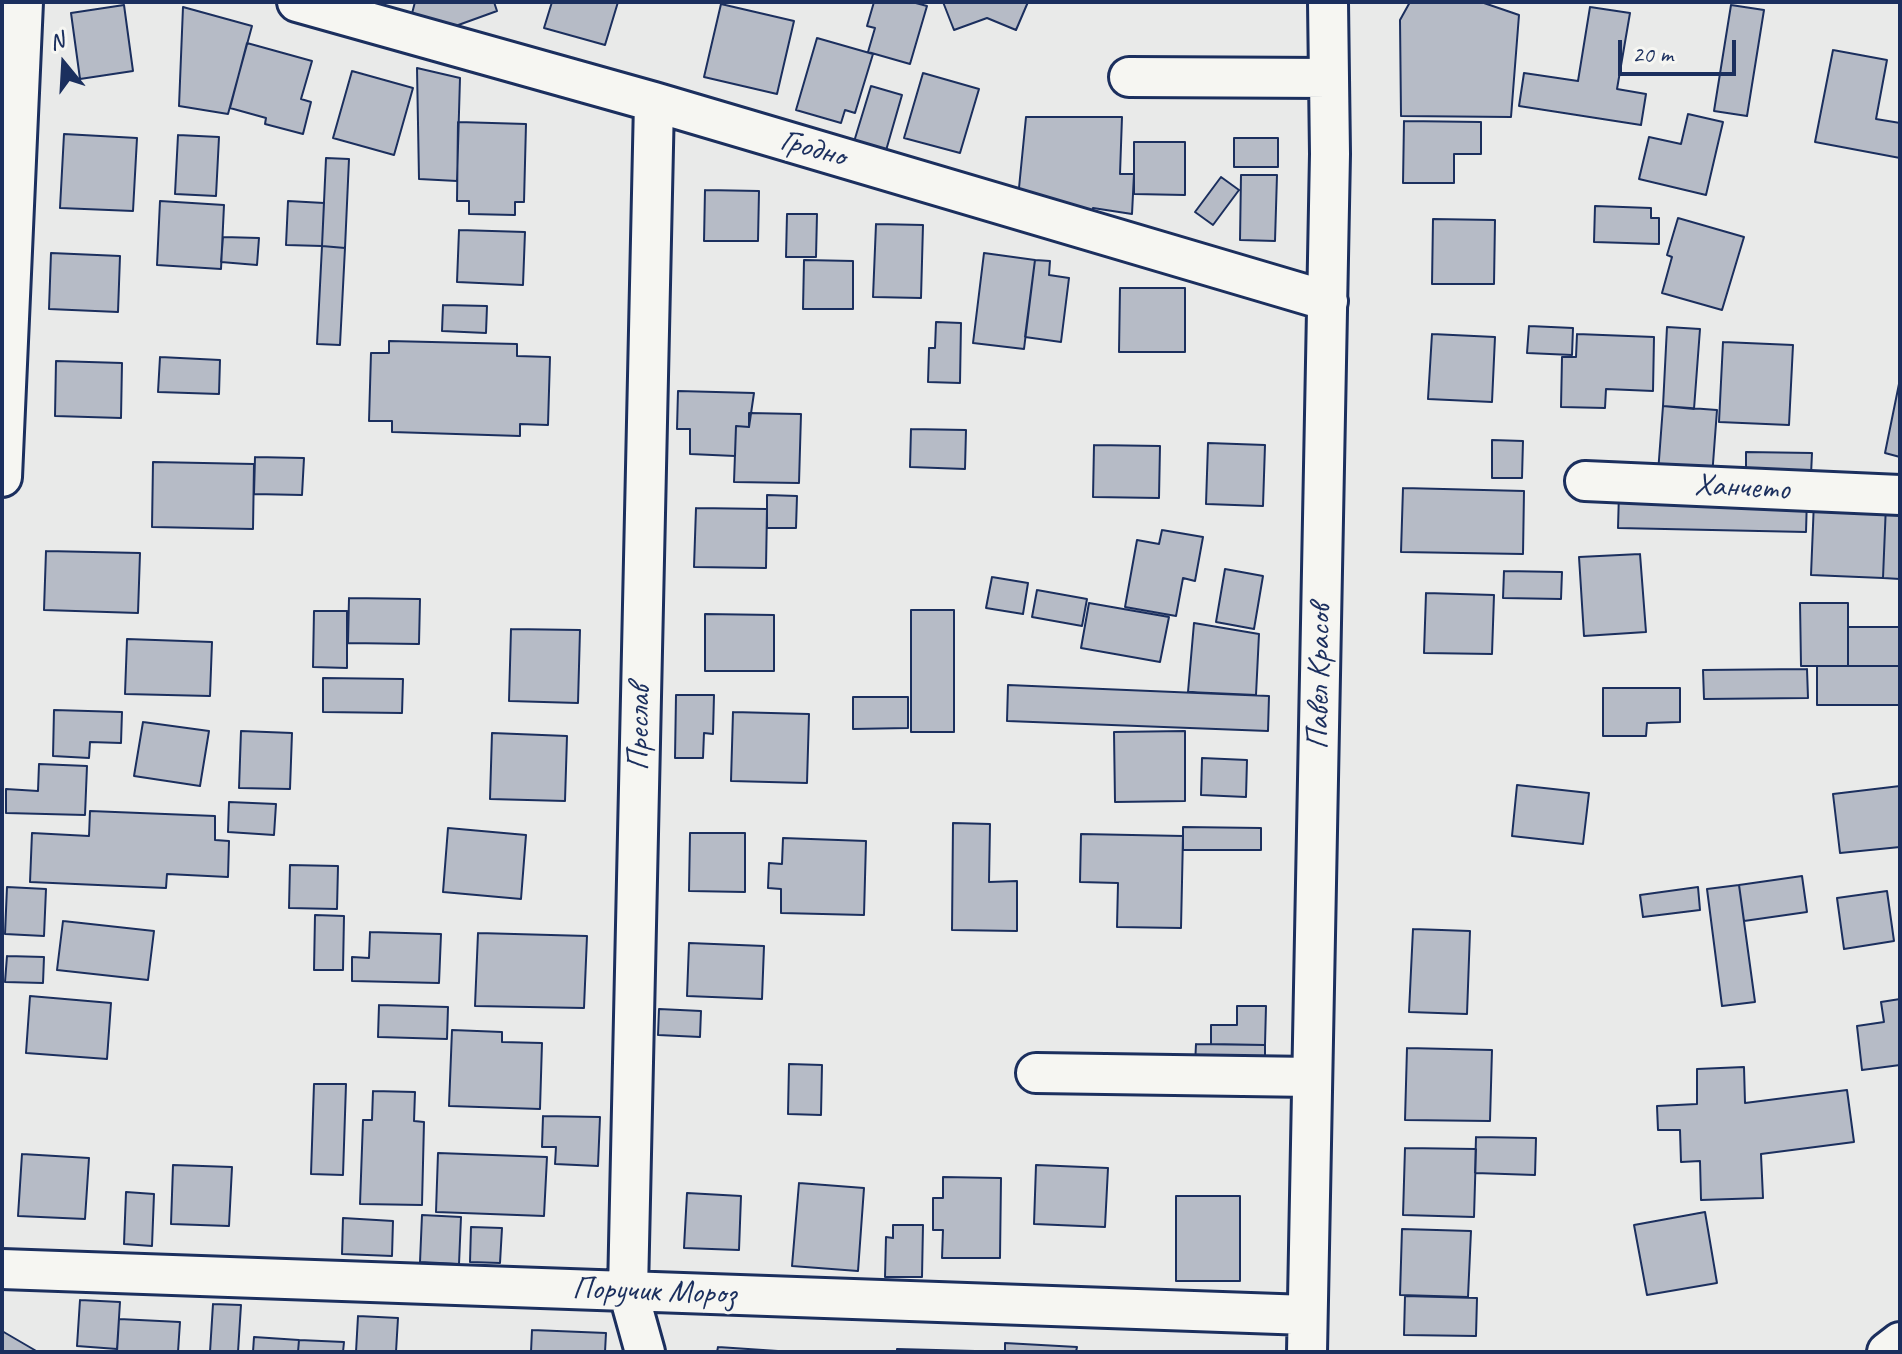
<!DOCTYPE html>
<html>
<head>
<meta charset="utf-8">
<style>
  body { margin:0 }
  #map { position:relative; width:1902px; height:1354px; overflow:hidden; background:#e9eae9; font-family:Caveat,sans-serif }
  canvas { display:block }
  .frame { position:absolute; inset:0; border:4px solid #1b2f5e; pointer-events:none }
  .north { position:absolute; left:24px; top:24px; width:80px; height:80px; -webkit-text-stroke:6px #f6f6f2; paint-order:stroke; rotate:342deg; font-size:22px; font-weight:700; line-height:32px; text-align:center; color:#1b2f5e }
  .north::after { content:''; display:block; margin:auto; width:28px; height:36px; background:#1b2f5e; clip-path:polygon(50% 0,100% 100%,50% 72%,0 100%) }
  .scale { position:absolute; left:1618px; top:40px; width:118px; height:36px; box-sizing:border-box; border:4px solid #1b2f5e; border-top:0; padding-left:10px; font-size:24px; line-height:28px; white-space:nowrap; color:#1b2f5e; -webkit-text-stroke:6px #f6f6f2; paint-order:stroke }
</style>
</head>
<body>
<div id="map">
<canvas width="1902" height="1354"></canvas>
<div class="frame"></div>
<div class="north">N</div>
<div class="scale">20 m</div>
</div>
<script>
const ctx = document.querySelector('canvas').getContext('2d');
ctx.lineJoin = 'round';
function paint(path, color) {
  ctx.fillStyle = color;
  ctx.fill(path, 'evenodd');
}
function toPath(rows) {
  const path = new Path2D();
  for (const r of rows) {
    path.moveTo(r[0], r[1]);
    for (let i = 2; i < r.length; i += 2) path.lineTo(r[i], r[i + 1]);
  }
  return path;
}
function strokePath(path, color, width, dash) {
  ctx.strokeStyle = color;
  ctx.lineWidth = width;
  ctx.lineCap = dash ? 'butt' : 'round';
  ctx.setLineDash(dash || []);
  ctx.stroke(path);
}
function write(font, color, halo, rows, align = 'center') {
  ctx.font = font + ' Caveat,sans-serif';
  ctx.lineWidth = 6;
  ctx.setLineDash([]);
  ctx.textBaseline = 'middle';
  ctx.strokeStyle = halo;
  ctx.fillStyle = color;
  for (const [text, x, y, turn = 0] of rows) {
    ctx.save();
    ctx.translate(x, y);
    ctx.rotate((+turn || 0) * Math.PI / 180);
    ctx.textAlign = isNaN(turn) ? turn : align;
    if (halo) ctx.strokeText(text, 0, 0);
    ctx.fillText(text, 0, 0);
    ctx.restore();
  }
}
const building = toPath([
  [415,2,494,2,497,11,439,32,409,25,415,2],
  [552,2,618,2,605,45,544,28,552,2],
  [874,2,912,2,927,6,910,64,868,52,875,28,867,26,874,2],
  [943,2,1028,2,1016,30,987,18,954,30,943,2],
  [1410,2,1481,2,1519,15,1511,117,1401,116,1400,20,1410,2],
  [721,4,794,21,777,94,704,77,721,4],
  [124,5,133,71,80,79,71,13,124,5],
  [1731,5,1764,10,1747,116,1714,111,1731,5],
  [183,7,252,26,228,114,179,106,183,7],
  [1590,7,1630,13,1617,89,1646,94,1641,125,1519,106,1524,73,1578,81,1590,7],
  [817,38,873,54,855,113,845,110,841,123,796,110,817,38],
  [247,43,312,61,301,99,311,102,303,134,265,124,266,118,230,108,247,43],
  [1833,50,1887,60,1876,119,1900,123,1900,158,1815,142,1833,50],
  [417,68,460,78,457,181,419,179,417,68],
  [352,71,413,88,394,155,333,138,352,71],
  [923,73,979,89,960,153,904,138,923,73],
  [871,86,902,95,885,154,853,145,871,86],
  [1688,114,1723,122,1706,195,1639,179,1649,137,1681,144,1688,114],
  [1026,117,1122,117,1120,174,1134,174,1132,214,1093,208,1091,219,1018,198,1026,117],
  [1404,121,1481,122,1481,154,1454,154,1454,183,1403,183,1404,121],
  [458,122,526,124,524,202,515,202,515,215,469,214,469,201,457,201,458,122],
  [64,134,137,138,133,211,60,208,64,134],
  [178,135,219,137,216,196,175,194,178,135],
  [1234,138,1278,138,1278,167,1234,167,1234,138],
  [1134,142,1185,142,1185,195,1134,194,1134,142],
  [326,158,349,159,345,248,322,246,326,158],
  [1241,175,1277,175,1275,241,1240,240,1241,175],
  [1221,177,1239,190,1213,225,1195,212,1221,177],
  [705,190,759,191,758,241,704,241,705,190],
  [160,201,224,205,221,269,157,265,160,201],
  [288,201,324,203,322,246,286,245,288,201],
  [1595,206,1651,208,1651,218,1659,218,1659,244,1594,242,1595,206],
  [787,214,817,214,816,257,786,257,787,214],
  [1678,218,1744,237,1722,310,1662,293,1672,257,1667,255,1678,218],
  [1433,219,1495,220,1494,284,1432,284,1433,219],
  [876,224,923,225,921,298,873,297,876,224],
  [459,230,525,232,523,285,457,282,459,230],
  [223,237,259,238,257,265,221,262,223,237],
  [322,246,345,248,340,345,317,344,322,246],
  [51,253,120,256,118,312,49,309,51,253],
  [984,253,1035,260,1024,349,973,343,984,253],
  [804,260,853,261,853,309,803,309,804,260],
  [1035,260,1050,261,1049,275,1069,278,1061,342,1025,337,1035,260],
  [1120,288,1185,288,1185,352,1119,352,1120,288],
  [443,305,487,306,486,333,442,331,443,305],
  [936,322,961,323,960,383,928,382,929,348,935,348,936,322],
  [1529,326,1573,328,1572,355,1527,353,1529,326],
  [1667,327,1700,329,1694,409,1663,406,1667,327],
  [1432,334,1495,337,1492,402,1428,399,1432,334],
  [1577,334,1654,337,1653,391,1606,389,1605,408,1561,407,1562,357,1576,357,1577,334],
  [389,341,517,344,517,356,550,357,548,425,520,424,520,436,392,432,392,421,369,421,371,353,389,353,389,341],
  [1723,342,1793,345,1789,425,1719,422,1723,342],
  [160,357,220,360,219,394,158,392,160,357],
  [56,361,122,363,121,418,55,416,56,361],
  [1900,379,1900,457,1885,453,1900,379],
  [678,391,754,393,749,427,736,426,735,456,690,454,690,429,677,429,678,391],
  [1663,406,1717,410,1712,477,1658,473,1663,406],
  [749,413,801,414,799,483,734,482,736,426,749,427,749,413],
  [911,429,966,430,965,469,910,467,911,429],
  [1492,440,1523,441,1522,478,1492,478,1492,440],
  [1208,443,1265,445,1263,506,1206,504,1208,443],
  [1094,445,1160,446,1159,498,1093,497,1094,445],
  [1746,452,1812,453,1811,475,1746,474,1746,452],
  [255,457,304,458,302,495,254,494,255,457],
  [153,462,254,464,253,529,152,527,153,462],
  [1403,488,1524,491,1523,554,1401,552,1403,488],
  [1619,492,1807,497,1806,532,1618,528,1619,492],
  [767,495,797,496,796,528,767,528,767,495],
  [1814,501,1886,504,1883,578,1811,575,1814,501],
  [1886,504,1900,504,1900,579,1883,578,1886,504],
  [696,508,767,509,766,568,694,567,696,508],
  [1162,530,1203,537,1195,581,1183,578,1176,616,1125,607,1137,540,1159,544,1162,530],
  [46,551,140,553,138,613,44,610,46,551],
  [1640,554,1646,632,1584,636,1579,557,1640,554],
  [1225,569,1263,576,1254,629,1216,622,1225,569],
  [1504,571,1562,572,1561,599,1503,598,1504,571],
  [992,577,1028,583,1023,614,986,608,992,577],
  [1037,590,1087,599,1082,626,1032,617,1037,590],
  [1426,593,1494,595,1492,654,1424,653,1426,593],
  [349,598,420,599,419,644,348,643,349,598],
  [1089,603,1169,617,1160,662,1081,648,1089,603],
  [1800,603,1848,603,1848,666,1801,666,1800,603],
  [911,610,954,610,954,732,911,732,911,610],
  [314,611,347,611,347,668,313,667,314,611],
  [705,614,774,615,774,671,705,671,705,614],
  [1194,623,1259,634,1256,695,1188,692,1194,623],
  [1848,627,1900,627,1900,666,1848,666,1848,627],
  [511,629,580,630,578,703,509,701,511,629],
  [127,639,212,642,210,696,125,694,127,639],
  [1817,666,1900,666,1900,705,1817,705,1817,666],
  [1807,669,1808,698,1704,699,1703,670,1807,669],
  [323,678,403,679,402,713,323,712,323,678],
  [1008,685,1269,696,1268,731,1007,721,1008,685],
  [1603,688,1680,688,1680,722,1647,723,1646,736,1603,736,1603,688],
  [676,695,714,695,713,734,704,733,703,758,675,758,676,695],
  [853,697,908,697,908,728,853,729,853,697],
  [54,710,122,712,121,743,90,742,89,758,53,756,54,710],
  [733,712,809,714,807,783,731,781,733,712],
  [143,722,209,731,200,786,134,776,143,722],
  [241,731,292,733,290,789,239,788,241,731],
  [1185,731,1185,801,1115,802,1114,732,1185,731],
  [492,733,567,736,565,801,490,799,492,733],
  [1202,758,1247,760,1246,797,1201,795,1202,758],
  [39,764,87,766,85,815,6,813,6,789,38,791,39,764],
  [1517,785,1589,793,1583,844,1512,836,1517,785],
  [1900,786,1900,847,1840,853,1833,794,1900,786],
  [229,802,276,804,274,835,228,832,229,802],
  [90,811,215,816,215,840,229,841,228,877,167,874,166,888,30,882,32,833,89,836,90,811],
  [953,823,990,824,989,882,1017,881,1017,931,952,930,953,823],
  [1183,827,1261,828,1261,850,1183,850,1183,827],
  [448,828,526,835,521,899,443,892,448,828],
  [690,833,745,833,745,892,689,891,690,833],
  [1081,834,1183,836,1181,928,1117,927,1118,883,1080,882,1081,834],
  [783,838,866,841,864,915,781,913,781,889,768,888,769,863,782,864,783,838],
  [290,865,338,866,337,909,289,908,290,865],
  [1802,876,1807,912,1744,921,1739,885,1802,876],
  [1739,885,1755,1002,1722,1006,1707,889,1739,885],
  [7,887,46,889,44,936,5,934,7,887],
  [1698,887,1700,910,1643,917,1640,895,1698,887],
  [1887,891,1894,941,1844,949,1837,898,1887,891],
  [315,915,344,916,343,970,314,970,315,915],
  [63,921,154,931,148,980,57,970,63,921],
  [1413,929,1470,931,1467,1014,1409,1012,1413,929],
  [370,932,441,934,439,983,352,981,352,957,369,958,370,932],
  [478,933,587,936,584,1008,475,1006,478,933],
  [689,943,764,946,762,999,687,996,689,943],
  [7,956,44,957,43,983,5,982,7,956],
  [30,996,111,1003,107,1059,26,1053,30,996],
  [1900,999,1900,1065,1862,1070,1857,1026,1884,1022,1881,1002,1900,999],
  [379,1005,448,1007,447,1039,378,1037,379,1005],
  [1237,1006,1266,1006,1265,1045,1211,1044,1211,1025,1237,1025,1237,1006],
  [659,1009,701,1011,700,1037,658,1035,659,1009],
  [452,1030,502,1032,502,1042,542,1043,540,1109,449,1106,452,1030],
  [1196,1044,1265,1045,1265,1067,1195,1065,1196,1044],
  [1407,1048,1492,1050,1490,1121,1405,1120,1407,1048],
  [789,1064,822,1065,821,1115,788,1114,789,1064],
  [1744,1067,1745,1103,1847,1090,1854,1142,1761,1154,1763,1198,1701,1200,1700,1161,1681,1162,1680,1130,1658,1130,1657,1106,1697,1104,1697,1069,1744,1067],
  [314,1084,346,1084,343,1175,311,1174,314,1084],
  [373,1091,415,1092,414,1121,424,1122,422,1205,360,1204,363,1120,372,1120,373,1091],
  [543,1116,600,1117,598,1166,555,1164,556,1147,542,1147,543,1116],
  [1476,1137,1536,1138,1535,1175,1475,1173,1476,1137],
  [1405,1148,1476,1149,1474,1217,1403,1215,1405,1148],
  [438,1153,547,1157,544,1216,436,1212,438,1153],
  [22,1154,89,1158,85,1219,18,1216,22,1154],
  [173,1165,232,1167,229,1226,171,1224,173,1165],
  [1036,1165,1108,1168,1105,1227,1034,1224,1036,1165],
  [943,1177,1001,1178,1000,1258,942,1258,943,1230,933,1230,933,1198,943,1198,943,1177],
  [799,1183,864,1188,858,1271,792,1266,799,1183],
  [126,1192,154,1194,152,1246,124,1244,126,1192],
  [687,1193,741,1196,739,1250,684,1248,687,1193],
  [1176,1196,1240,1196,1240,1281,1176,1281,1176,1196],
  [1705,1212,1717,1283,1647,1295,1634,1225,1705,1212],
  [422,1215,461,1217,459,1264,420,1262,422,1215],
  [343,1218,393,1221,392,1256,342,1254,343,1218],
  [893,1225,923,1225,922,1277,885,1277,886,1237,893,1238,893,1225],
  [471,1227,502,1228,500,1263,470,1262,471,1227],
  [1402,1229,1471,1231,1468,1297,1400,1295,1402,1229],
  [1405,1296,1477,1298,1476,1336,1404,1335,1405,1296],
  [80,1300,120,1302,117,1349,77,1346,80,1300],
  [213,1304,241,1305,238,1352,210,1352,213,1304],
  [358,1316,398,1318,396,1352,356,1352,358,1316],
  [119,1319,180,1322,178,1352,117,1352,119,1319],
  [532,1330,606,1333,605,1352,531,1352,532,1330],
  [2,1331,38,1352,2,1352,2,1331],
  [254,1337,299,1340,298,1352,253,1352,254,1337],
  [299,1340,344,1342,343,1352,298,1352,299,1340],
  [1005,1343,1077,1347,1076,1352,1005,1352,1005,1343],
  [718,1347,793,1352,717,1352,718,1347],
  [897,1349,975,1351,975,1352,897,1352,897,1349]
]);
const minor = toPath([
  [297,2,654,102,1328,301],
  [1129,77,1329,78],
  [2,477,23,2],
  [1585,481,1900,495],
  [1036,1073,1312,1077],
  [2,1269,1307,1315],
  [645,1352,628,1291,654,102],
  [1307,1352,1330,154,1328,2],
  [1887,1352,1900,1342]
]);
const streetNames = [
  ["Гродно",813,149,16],
  ["Ханчето",1742,488,3],
  ["Павел Красов",1320,677,-89],
  ["Преслав",640,728,-89],
  ["Поручик Мороз",654,1292,2]
];
paint(building, '#b6bbc6');
strokePath(building, '#1b2f5e', 2);
strokePath(minor, '#1b2f5e', 44);
strokePath(minor, '#f6f6f2', 38);
write('32px', '#1b2f5e', '#f6f6f2', streetNames);
</script>
</body>
</html>
